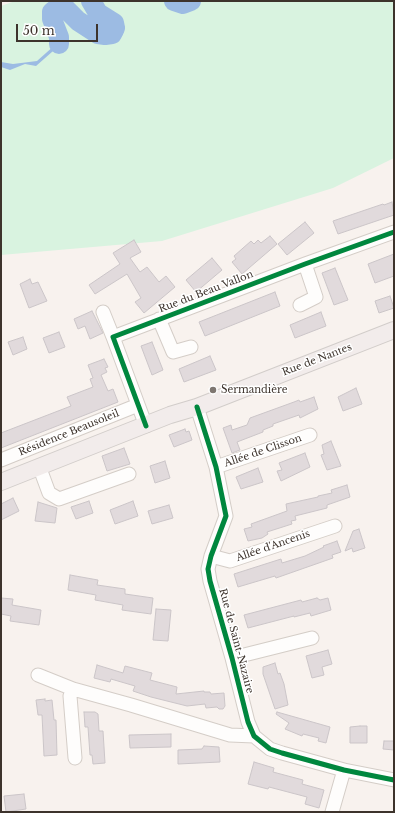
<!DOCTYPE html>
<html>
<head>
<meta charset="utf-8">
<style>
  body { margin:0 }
  #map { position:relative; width:395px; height:813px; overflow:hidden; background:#f8f2ee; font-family:"Libre Baskerville",serif }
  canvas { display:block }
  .frame { position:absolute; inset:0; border:2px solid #3d332c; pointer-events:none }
  .scale { position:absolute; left:16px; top:24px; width:82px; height:18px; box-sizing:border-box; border:2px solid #3d332c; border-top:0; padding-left:5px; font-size:12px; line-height:14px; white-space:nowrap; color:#3d332c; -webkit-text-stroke:3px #fff; paint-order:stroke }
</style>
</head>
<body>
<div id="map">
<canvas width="395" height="813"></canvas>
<div class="frame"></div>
<div class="scale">50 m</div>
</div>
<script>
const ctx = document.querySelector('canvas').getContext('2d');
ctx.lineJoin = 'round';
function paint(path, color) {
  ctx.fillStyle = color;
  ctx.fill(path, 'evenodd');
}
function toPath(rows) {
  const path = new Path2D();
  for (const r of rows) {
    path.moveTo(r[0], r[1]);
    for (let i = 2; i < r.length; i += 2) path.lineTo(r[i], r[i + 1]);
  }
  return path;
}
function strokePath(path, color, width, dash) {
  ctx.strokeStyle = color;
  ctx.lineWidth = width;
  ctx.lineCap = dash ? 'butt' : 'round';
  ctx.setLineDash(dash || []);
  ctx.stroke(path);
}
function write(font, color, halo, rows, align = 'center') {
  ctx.font = font + ' "Libre Baskerville",serif';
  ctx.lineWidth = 3;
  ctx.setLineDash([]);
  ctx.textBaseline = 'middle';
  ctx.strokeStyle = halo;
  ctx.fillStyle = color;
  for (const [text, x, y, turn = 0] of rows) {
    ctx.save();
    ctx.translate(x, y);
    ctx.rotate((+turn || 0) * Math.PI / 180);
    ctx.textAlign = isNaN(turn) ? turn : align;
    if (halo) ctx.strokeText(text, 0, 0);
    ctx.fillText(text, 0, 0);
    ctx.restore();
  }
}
const green = toPath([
  [15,1,394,1,394,158,333,188,162,241,1,255,1,6]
]);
const water = toPath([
  [88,1,92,1,97,10,113,14,120,19,125,27,122,36,110,40,97,39,77,29,63,11,56,8,49,16,64,36,61,44,36,66,25,64,10,70,1,67,1,62,13,64,37,61,55,45,58,40,48,16,48,10,60,3,79,24,85,27,100,35,110,33,115,24,96,12],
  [167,1,181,4,196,1,182,9,170,7]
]);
const river = toPath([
  [174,1,183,4,191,1],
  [59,44,59,37,52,19,52,12,60,6,65,8,78,21,98,34,105,35,112,34,115,28,114,23,98,13,91,1]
]);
const building = toPath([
  [392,202,394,215,338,234,333,221,383,204,384,205,392,202],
  [305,222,314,233,287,255,278,244,305,222],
  [270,236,277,244,242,274,232,262,236,259,234,256,251,241,254,244,258,240,261,243,270,236],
  [134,240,141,252,130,258,140,272,147,267,159,282,166,276,175,287,144,313,135,302,141,298,127,274,95,294,89,285,120,264,113,253,134,240],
  [394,254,394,276,375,283,368,264,394,254],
  [212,258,222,270,196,292,186,280,212,258],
  [335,268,348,300,334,305,322,273,335,268],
  [30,279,32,284,38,282,47,301,29,308,20,284,30,279],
  [275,292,280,306,205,336,199,322,275,292],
  [390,296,394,308,379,313,375,301,390,296],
  [92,311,103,333,90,339,85,326,78,329,74,319,92,311],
  [321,312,326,326,295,338,290,325,321,312],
  [59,332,65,347,49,353,43,338,59,332],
  [23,337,27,349,13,355,8,342,23,337],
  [152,342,163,370,152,375,141,346,152,342],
  [210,356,216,370,184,382,179,369,210,356],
  [104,359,108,367,105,368,107,372,101,375,108,391,113,389,118,402,1,448,1,433,71,406,67,397,93,387,90,379,93,378,88,365,104,359],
  [356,388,362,404,343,411,338,397,356,388],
  [314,397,318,409,300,418,299,415,273,424,273,426,263,430,263,432,237,442,240,450,232,453,223,428,231,425,232,430,247,425,250,418,294,402,299,400,300,402,314,397],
  [185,429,186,432,189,431,192,440,174,447,169,435,185,429],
  [331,441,341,466,327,470,321,455,324,454,322,445,331,441],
  [124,448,130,464,107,471,102,456,124,448],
  [305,453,310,467,281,481,277,471,282,470,279,463,305,453],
  [165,461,170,478,155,483,150,466,165,461],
  [258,468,263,482,241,489,236,477,258,468],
  [347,485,350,497,327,505,327,508,295,516,296,520,291,521,292,524,267,532,268,534,262,538,248,541,244,529,252,527,251,524,287,511,286,504,318,497,318,496,332,493,331,490,347,485],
  [13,498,19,511,1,520,1,504,13,498],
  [89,501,93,513,76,519,71,507,89,501],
  [133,501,138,516,115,524,110,510,133,501],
  [38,502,57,508,55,523,35,521,38,502],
  [169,505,173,518,152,524,148,511,169,505],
  [359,529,365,548,353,552,352,548,345,551,353,531,359,529],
  [337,541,341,552,332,555,333,558,276,578,275,576,238,587,234,574,281,559,282,563,305,556,324,547,323,546,337,541],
  [70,575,98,580,97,585,125,589,125,594,153,598,151,614,122,610,123,605,95,600,96,595,68,590,70,575],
  [1,598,13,599,12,605,41,610,39,625,10,621,11,616,1,614,1,598],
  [317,598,320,600,328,598,331,610,311,616,310,613,294,617,294,616,248,628,244,615,301,600,302,602,317,598],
  [156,609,171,610,168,641,153,640,156,609],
  [328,650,332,664,322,667,324,675,312,678,306,656,328,650],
  [275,663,278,674,280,673,284,684,288,705,275,709,263,674,263,667,275,663],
  [97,665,123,673,125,666,152,673,150,680,177,687,176,694,204,691,204,692,210,692,211,694,224,693,225,706,223,709,219,709,217,707,206,708,205,704,187,706,151,697,133,691,135,686,111,679,110,682,94,678,97,665],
  [45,699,45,701,52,700,54,720,56,720,57,755,44,756,42,715,38,715,36,700,45,699],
  [84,712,95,712,98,714,99,731,103,731,105,763,93,764,92,755,90,755,88,727,85,727,84,712],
  [277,712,330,727,326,743,318,741,319,738,303,734,302,736,285,729,289,723,276,714,277,712],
  [360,726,367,726,367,743,350,743,350,727,360,726],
  [171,734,171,747,130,748,129,735,171,734],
  [384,741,394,741,394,750,383,749,384,741],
  [204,746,219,747,220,762,178,764,178,750,202,749,204,746],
  [254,762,274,768,273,772,303,780,302,784,324,790,319,808,305,804,307,797,269,787,268,789,248,784,254,762],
  [24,794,26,809,6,812,4,796,24,794]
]);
const minor = toPath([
  [300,305,316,297,305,264],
  [103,312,113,337],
  [159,319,173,352,191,347],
  [197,407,216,467,226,516,211,556,208,569,210,581,232,658,248,722,254,736,270,749,282,753,344,770,394,780],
  [146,426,113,337,305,264,394,232],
  [1,460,138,405],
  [39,466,49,493,59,499,129,474],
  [216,467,310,435],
  [211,556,230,561,335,526],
  [232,658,312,638],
  [38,675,73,689,131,705,230,735,254,736],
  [73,689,70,696,75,758],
  [332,812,344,770]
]);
const major = toPath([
  [1,482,170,415,197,407,394,330]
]);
const cycleway = toPath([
  [197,407,216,467,226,516,211,556,208,569,210,581,232,658,248,722,254,736,270,749,282,753,344,770,394,780],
  [146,426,113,337,305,264,394,232]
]);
const markers = [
  [213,390,4,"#7e7670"]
];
const streetNames = [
  ["Rue du Beau Vallon",206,292,-21],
  ["Rue de Nantes",317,360,-21],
  ["Résidence Beausoleil",69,433,-22],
  ["Allée de Clisson",263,451,-19],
  ["Allée d'Ancenis",273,546,-19],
  ["Rue de Saint-Nazaire",236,641,75]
];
const poiNames = [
  ["Sermandière",221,390]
];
paint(green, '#d9f3e0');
paint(water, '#9cbbe3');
strokePath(river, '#9cbbe3', 20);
paint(building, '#e1dadc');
strokePath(building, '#cbc5c8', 1);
strokePath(minor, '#d4cdc7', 15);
strokePath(major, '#d2cdca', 18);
strokePath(minor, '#fefdfc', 13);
strokePath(major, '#f2eceb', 16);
strokePath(cycleway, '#00873e', 5);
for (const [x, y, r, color] of markers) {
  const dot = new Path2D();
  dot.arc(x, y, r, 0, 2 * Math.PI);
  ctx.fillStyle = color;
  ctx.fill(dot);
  strokePath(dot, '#fff', 1.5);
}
write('10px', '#3d332c', '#fff', streetNames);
write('10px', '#3d332c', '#fff', poiNames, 'left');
</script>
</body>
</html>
